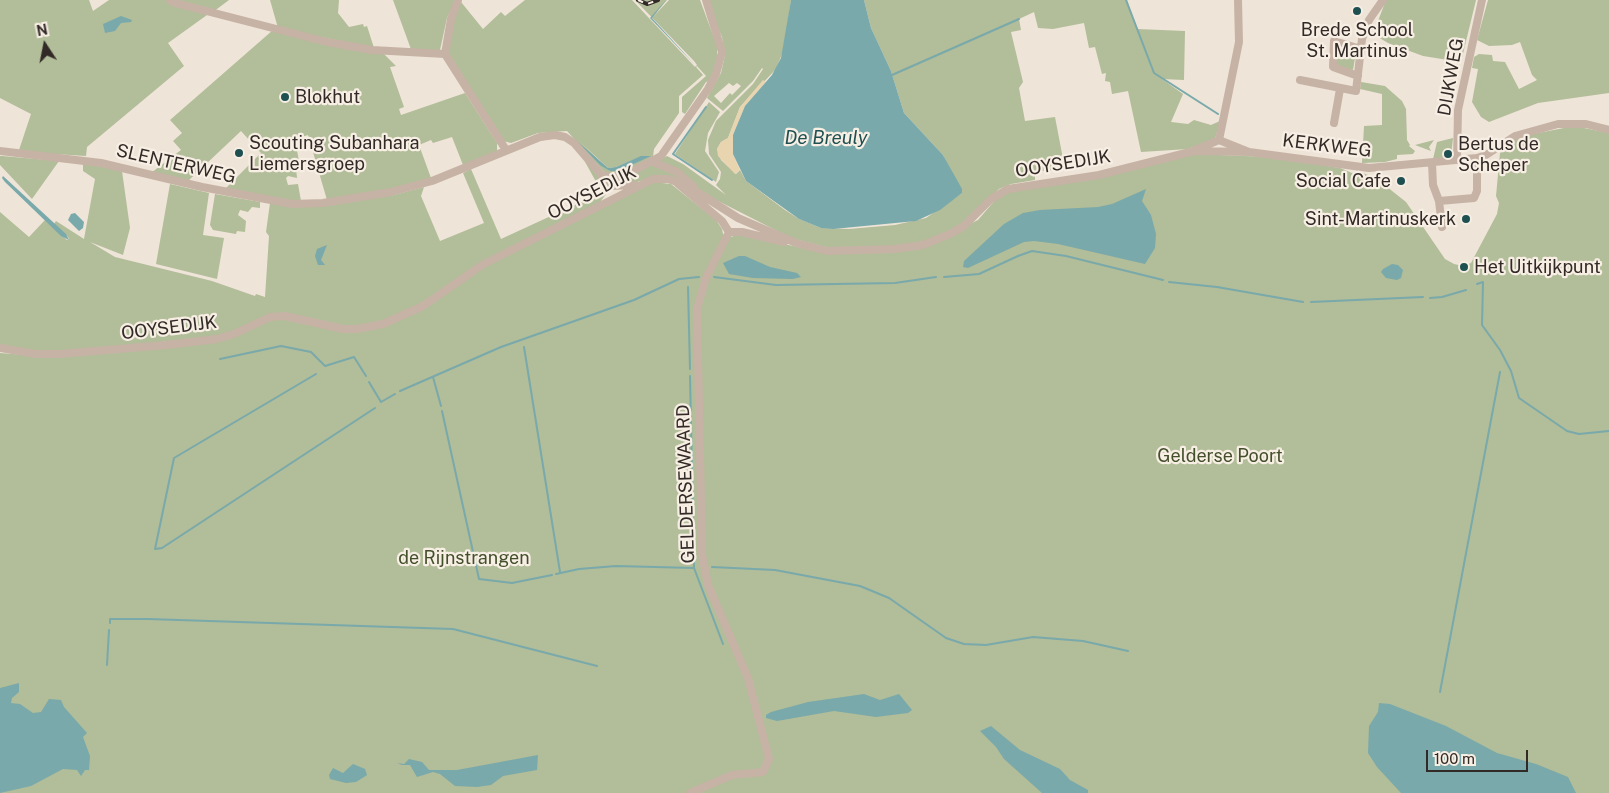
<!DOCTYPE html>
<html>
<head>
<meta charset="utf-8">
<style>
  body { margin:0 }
  #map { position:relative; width:1609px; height:793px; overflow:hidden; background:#efe4d8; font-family:"Public Sans",sans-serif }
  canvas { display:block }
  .north { position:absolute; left:20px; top:20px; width:50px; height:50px; -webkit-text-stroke:4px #f7eee4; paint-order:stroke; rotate:349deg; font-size:14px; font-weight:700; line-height:20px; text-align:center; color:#322a26 }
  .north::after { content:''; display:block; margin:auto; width:18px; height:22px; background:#322a26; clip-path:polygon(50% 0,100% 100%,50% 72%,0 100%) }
  .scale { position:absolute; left:1426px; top:750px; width:102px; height:22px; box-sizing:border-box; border:2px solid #322a26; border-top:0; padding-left:6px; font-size:15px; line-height:18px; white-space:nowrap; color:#322a26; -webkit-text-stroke:4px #f7eee4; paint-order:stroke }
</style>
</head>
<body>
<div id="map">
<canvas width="1609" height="793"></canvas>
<div class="north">N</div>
<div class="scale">100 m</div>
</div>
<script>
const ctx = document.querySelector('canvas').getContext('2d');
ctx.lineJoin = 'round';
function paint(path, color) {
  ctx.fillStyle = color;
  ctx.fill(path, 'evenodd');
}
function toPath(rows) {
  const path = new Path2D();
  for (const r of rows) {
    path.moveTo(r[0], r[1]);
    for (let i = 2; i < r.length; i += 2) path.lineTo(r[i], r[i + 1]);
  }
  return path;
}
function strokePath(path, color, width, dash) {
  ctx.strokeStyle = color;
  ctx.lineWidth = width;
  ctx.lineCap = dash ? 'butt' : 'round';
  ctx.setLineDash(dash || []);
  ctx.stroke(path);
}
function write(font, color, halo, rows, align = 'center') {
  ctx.font = font + ' "Public Sans",sans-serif';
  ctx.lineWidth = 4.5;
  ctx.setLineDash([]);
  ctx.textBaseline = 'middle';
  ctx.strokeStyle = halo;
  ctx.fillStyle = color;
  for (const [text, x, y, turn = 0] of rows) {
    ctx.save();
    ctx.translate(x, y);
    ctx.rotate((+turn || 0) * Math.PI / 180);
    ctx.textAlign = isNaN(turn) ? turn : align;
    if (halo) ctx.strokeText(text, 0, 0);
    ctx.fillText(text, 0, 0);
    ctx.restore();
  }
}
const green = toPath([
  [0,0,89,0,93,11,109,0,167,0,207,15,168,43,184,66,87,147,86,156,39,153,19,150,31,114,0,98],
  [173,0,229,0,213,12],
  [270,0,339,0,338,13,349,27,363,24,364,27,367,26,374,48,278,28],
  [393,0,455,0,447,18,440,50,412,52],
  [525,0,632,0,695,67,697,65,694,61,635,0,667,0,653,17,669,0,700,0,717,46,717,62,710,81,706,82,685,114,682,112,682,97,706,76,697,66,696,67,703,75,679,96,679,113,654,149,653,157,619,175,605,173,567,131,538,133,511,143,503,141,448,52,453,21,461,2,483,29,501,12,505,16],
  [578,140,608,168,616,167,637,158,650,156,619,171,610,171],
  [709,0,791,0,784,49,776,69,740,107,728,138,721,142,717,149,721,160,736,174,740,170,746,181,785,210,799,219,821,228,849,229,895,225,926,218,962,193,943,155,904,113,891,71,871,28,864,0,1127,0,1137,29,1185,31,1184,80,1162,79,1183,94,1171,122,1188,124,1194,120,1211,125,1220,121,1215,139,1188,149,1141,152,1128,91,1112,94,1110,82,1105,81,1106,73,1102,74,1095,47,1089,48,1084,23,1053,29,1038,28,1034,12,1019,19,1021,30,1011,32,1023,82,1019,88,1025,121,1055,117,1064,164,1058,170,1035,171,1035,180,1011,184,999,189,963,223,939,237,901,247,829,248,791,238,667,175,660,175,634,183,613,184,605,178,612,181,622,179,667,156,683,164,726,195,716,185,720,179,721,172,709,154,708,140,716,121,753,84,763,69,762,68,753,81,723,111,707,98,721,73,725,55,722,37,712,14],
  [729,83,733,86,737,83,741,86,732,95,730,93,721,103,714,96],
  [1386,0,1476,0,1461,62,1423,56,1388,43,1373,34],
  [1488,0,1609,0,1609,93,1538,103,1489,122,1481,117,1472,102,1478,69,1472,68,1474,57,1479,54,1492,55,1493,61,1505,62,1519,89,1537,80,1532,75,1520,42,1512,45,1489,46,1477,40],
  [273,30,384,54,396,66,390,67,404,107,399,109,401,115,465,93,497,143,497,151,463,165,452,137,433,143,431,140,419,145,431,178,407,186,327,200,308,135,295,139,300,167,296,168,297,178,288,176,286,178,288,185,298,184,301,201,284,200,225,189,261,153,241,131,188,181,151,173,181,150,173,141,182,133,170,120],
  [1338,47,1356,52,1353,70,1336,66,1336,49],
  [1361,82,1385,86,1402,101,1406,109,1407,140,1410,145,1409,146,1415,151,1413,154,1397,155,1397,159,1385,162,1362,163,1364,126,1382,125,1382,94,1360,89],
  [709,102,720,112,708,133,705,151,719,172,716,182,675,154],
  [1574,126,1609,133,1609,793,0,793,0,353,51,357,218,341,265,320,284,318,346,332,410,315,485,265,653,182,671,184,716,220,722,229,724,239,740,234,824,253,873,253,920,249,978,220,996,199,1007,192,1194,154,1270,157,1340,168,1364,178,1356,170,1377,179,1406,202,1445,259,1454,264,1463,266,1471,263,1497,214,1499,203,1496,196,1500,153,1503,151,1503,145,1518,137],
  [553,137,568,140,608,188,608,192,600,202,396,317,361,327,340,325,315,319,283,314,217,336,87,350,33,351,0,346,0,212,29,237,45,220,67,240,69,239,68,237,54,224,56,221,84,239,95,179,83,171,83,163,122,171,130,228,123,255,90,242,115,257,212,281,255,296,256,294,265,297,269,236,266,232,270,203,297,207,394,195,424,187,421,196,440,241,484,223,463,173,471,169,501,239,592,197,599,192,600,189,584,160,572,145,564,140,554,138,530,143],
  [1453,138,1451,156,1433,159,1437,142],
  [1434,140,1429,147,1431,151,1415,145],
  [0,156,2,156,59,161,32,199,0,165],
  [170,184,209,193,203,235,224,238,217,279,156,264],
  [215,194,260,202,260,208,252,207,248,212,240,210,238,215,246,221,245,232,237,231,236,234,213,230,210,225]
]);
const sand = toPath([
  [763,80,766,82,745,106,733,135,733,154,740,170,735,174,718,156,717,149,721,142,728,138,740,107]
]);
const water = toPath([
  [666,0,652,18,695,65,650,18],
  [791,0,864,0,871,28,891,71,904,113,943,155,962,189,962,193,940,210,916,221,833,229,821,228,799,219,746,181,733,154,733,135,745,106,772,75,781,58],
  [121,16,132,20,131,22,121,23,115,31,105,33,103,24],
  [577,141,608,168,616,167,641,156,651,156,619,171,610,171,600,165],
  [3,176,66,234,69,240,61,236,5,182,2,178],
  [1146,189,1142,201,1151,215,1156,234,1155,248,1145,264,1058,244,1034,241,1024,242,968,268,963,267,964,261,1004,224,1023,213,1040,210,1098,207,1112,204],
  [75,213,84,222,83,228,79,231,68,220,71,214],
  [327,245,321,260,325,265,318,265,315,256,317,249],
  [739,256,745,256,770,267,797,273,801,277,793,279,753,278,729,274,723,263],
  [1392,264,1398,265,1403,270,1401,278,1397,280,1386,278,1381,272,1383,269],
  [19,683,19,692,12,698,11,703,20,704,33,713,41,712,49,699,61,700,64,707,87,733,83,737,90,756,89,770,85,770,81,776,77,770,63,769,31,786,0,793,0,688],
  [864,694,880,700,899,694,912,710,908,713,876,717,834,711,777,721,766,718,766,715,771,712,808,702],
  [1379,703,1390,704,1446,726,1497,753,1536,764,1568,777,1576,793,1401,793,1377,767,1368,753,1369,726,1378,712],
  [991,726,1020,750,1060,769,1070,780,1088,790,1088,793,1042,793,1004,759,996,747,980,731],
  [538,755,537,770,503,776,491,785,477,787,455,786,440,774,433,772,417,777,410,765,402,765,397,763,404,764,409,759,422,762,429,770,457,770],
  [353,764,365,769,367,775,364,777,356,782,346,783,330,779,329,775,333,768,343,773]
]);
const stream = toPath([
  [1126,0,1154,73,1218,114],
  [892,75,1019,19],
  [706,107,673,154,712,180],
  [714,277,776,285,895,283,936,277],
  [944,277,979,274,1018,256,1032,251,1066,256,1163,280],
  [1169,282,1217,287,1303,302],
  [1477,284,1483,282,1482,325,1500,350,1511,371,1519,398,1567,431,1579,434,1609,431],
  [688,287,690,369],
  [1430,298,1442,297,1466,290],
  [1311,302,1423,297],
  [524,347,560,572],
  [220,359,281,346,311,352,325,366,354,357,366,376],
  [316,374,174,458,155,549,162,548,375,408],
  [433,377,441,406],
  [369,382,381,402,395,394],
  [400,391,501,347,634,300,679,279,699,277],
  [442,411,479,579,512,583,552,575],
  [712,567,775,570,860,586,889,598,946,638,964,644,986,645,1033,637,1083,641,1128,651],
  [694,568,723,644],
  [556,574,579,569,616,566,694,568,690,376],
  [110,623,110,619,148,619,453,629,597,666],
  [107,665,109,630],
  [1440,692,1500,372]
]);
const street = toPath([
  [170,0,175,3,327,42,372,50,445,54],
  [458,0,451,19,445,54,506,150],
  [1358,76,1333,67,1334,41,1361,49],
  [1300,80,1356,91,1362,39,1369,20,1383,0],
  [1334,123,1340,89],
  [1219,140,1249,152,1369,168,1477,158,1486,155,1515,136,1558,124,1586,124,1609,130],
  [1195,150,1219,140,1239,42,1238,0],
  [0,151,101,163,202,187,292,204,323,203,391,192,432,181,540,137,555,135,565,137,574,143,611,186,635,185],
  [1457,160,1458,110,1482,0],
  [653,162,677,172,694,187],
  [1432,163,1433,185,1439,201,1442,227],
  [601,175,620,178,661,156,708,89,716,74,722,52,706,0],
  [677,183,722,221,729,232,742,232,784,242],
  [1439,201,1474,198,1477,191,1477,158],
  [0,348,36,354,59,354,166,345,217,339,234,334,270,317,285,316,343,329,357,329,383,324,423,306,482,265,653,179,668,179,686,185,738,218,796,243,827,251,894,249,923,245,950,234,964,226,991,199,1008,189,1099,175,1194,151,1249,152],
  [690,793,732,775,763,772,769,759,748,678,708,585,702,554,697,309,706,278,729,232]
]);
const rail = toPath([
  [638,0,647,4,658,0]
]);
const markers = [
  [1357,11,5,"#1e4f51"],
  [285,97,5,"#1e4f51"],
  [239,153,5,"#1e4f51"],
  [1448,154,5,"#1e4f51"],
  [1401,181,5,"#1e4f51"],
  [1466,219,5,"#1e4f51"],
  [1464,267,5,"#1e4f51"]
];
const poiNames = [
  ["Brede School",1357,30,"center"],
  ["St. Martinus",1357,51,"center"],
  ["Blokhut",295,97],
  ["Scouting Subanhara",249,143],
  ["Liemersgroep",249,164],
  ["Bertus de",1458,144],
  ["Scheper",1458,165],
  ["Social Cafe",1391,181,"right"],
  ["Sint-Martinuskerk",1456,219,"right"],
  ["Het Uitkijkpunt",1474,267]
];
const streetNames = [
  ["DIJKWEG",1451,77,-80],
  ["KERKWEG",1327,146,7],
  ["SLENTERWEG",176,164,13],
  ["OOYSEDIJK",1063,164,-9],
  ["OOYSEDIJK",592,193,-27],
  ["OOYSEDIJK",169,328,-7],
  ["GELDERSEWAARD",686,484,-92]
];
const parkNames = [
  ["Gelderse Poort",1220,456],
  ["de Rijnstrangen",464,558]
];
const waterNames = [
  ["De Breuly",826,138]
];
paint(green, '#b2bd99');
paint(sand, '#e9d4b0');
paint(water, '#79a9aa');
strokePath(stream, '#79a9aa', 2);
strokePath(street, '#c6b3a5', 8);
strokePath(rail, '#322a26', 4);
strokePath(rail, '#f7eee4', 2, [5.5]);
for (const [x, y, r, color] of markers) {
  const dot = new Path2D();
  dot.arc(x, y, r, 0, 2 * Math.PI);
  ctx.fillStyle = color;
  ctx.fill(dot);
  strokePath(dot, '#f7eee4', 2);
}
write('18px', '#322a26', '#f7eee4', poiNames, 'left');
write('18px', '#322a26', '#f7eee4', streetNames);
write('18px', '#434f2b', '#f7eee4', parkNames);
write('italic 19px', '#1e4f51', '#f7eee4', waterNames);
</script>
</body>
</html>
